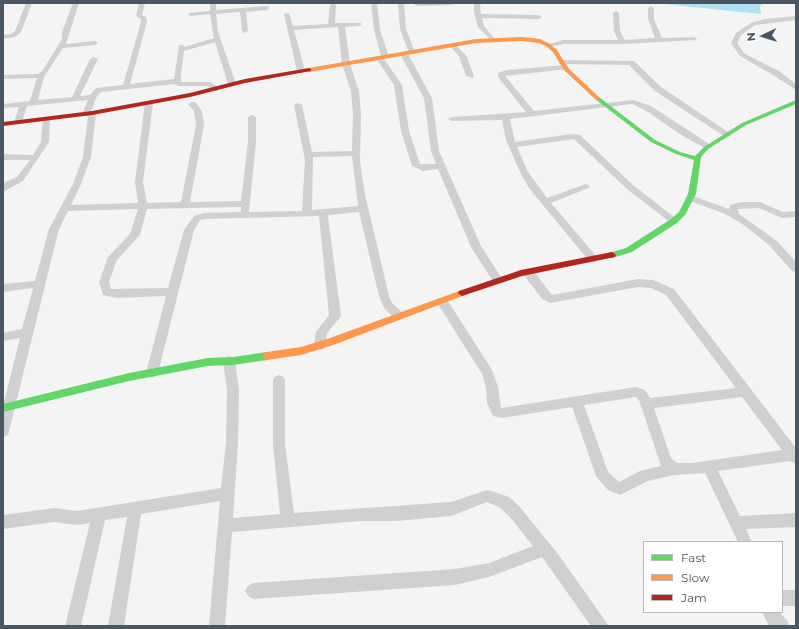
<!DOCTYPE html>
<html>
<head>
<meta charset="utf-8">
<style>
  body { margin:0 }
  #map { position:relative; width:799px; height:629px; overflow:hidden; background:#f4f4f4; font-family:Montserrat,sans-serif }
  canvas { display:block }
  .frame { position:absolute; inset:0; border:4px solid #4a5661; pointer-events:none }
  .legend { position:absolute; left:643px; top:541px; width:140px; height:72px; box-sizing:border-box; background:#fff; border:1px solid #b7bbc0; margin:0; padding:5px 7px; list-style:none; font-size:12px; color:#4a5661 }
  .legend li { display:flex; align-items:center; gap:8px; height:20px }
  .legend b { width:20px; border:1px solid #b7bbc0 }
  .north { position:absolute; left:743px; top:16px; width:40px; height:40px; -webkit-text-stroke:3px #fff; paint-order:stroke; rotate:266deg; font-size:11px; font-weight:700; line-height:16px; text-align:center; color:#4a5661 }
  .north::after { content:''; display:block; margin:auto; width:14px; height:18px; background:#4a5661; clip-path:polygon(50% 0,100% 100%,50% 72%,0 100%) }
</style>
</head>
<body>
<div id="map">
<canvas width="799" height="629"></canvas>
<div class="frame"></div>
<ul class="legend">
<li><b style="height:5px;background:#63d668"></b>Fast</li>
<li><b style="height:5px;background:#ff974d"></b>Slow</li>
<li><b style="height:5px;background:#b3261e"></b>Jam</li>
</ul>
<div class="north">N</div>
</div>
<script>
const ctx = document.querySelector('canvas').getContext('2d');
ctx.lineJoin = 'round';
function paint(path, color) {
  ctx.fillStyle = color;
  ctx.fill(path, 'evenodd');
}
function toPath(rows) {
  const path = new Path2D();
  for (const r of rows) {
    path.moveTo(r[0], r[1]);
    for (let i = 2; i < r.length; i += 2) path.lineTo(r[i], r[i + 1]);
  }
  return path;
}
const water = toPath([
  [654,3,765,3,760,6,761,14]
]);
const street = toPath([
  [26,3,32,3,21,32,15,37,3,39,3,35,11,34,15,31,26,3],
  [73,3,79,3,66,44,95,41,98,43,95,45,63,48,44,77,38,100,72,97,90,59,94,57,98,59,80,96,90,95,96,88,123,85,141,22,141,19,136,16,139,3,145,3,142,15,146,17,147,22,130,84,174,79,179,45,183,45,184,47,214,38,210,14,191,16,189,15,189,13,210,11,210,3,216,3,216,10,267,6,270,8,267,10,246,12,248,31,245,33,242,31,240,12,216,14,218,32,236,84,235,86,228,84,215,42,184,51,181,74,181,82,210,82,218,87,218,91,212,91,208,86,178,86,174,84,101,92,97,96,91,111,96,113,91,157,81,184,71,205,138,203,135,182,145,103,149,101,153,103,143,182,147,203,181,202,196,125,194,111,188,104,192,102,195,102,202,111,204,125,190,202,241,201,248,142,248,117,252,115,256,117,256,142,249,212,302,211,305,160,294,105,298,103,302,105,312,152,352,151,353,115,351,91,342,64,338,27,294,30,305,71,301,73,297,71,284,14,289,13,293,26,328,24,330,5,333,3,336,5,335,23,361,23,361,25,359,26,345,27,350,64,359,91,361,115,360,161,365,195,389,296,392,303,403,313,405,316,403,319,395,319,384,308,379,296,359,212,329,215,328,217,341,316,327,333,324,349,320,350,316,349,314,346,316,332,329,315,319,216,204,219,200,220,194,230,158,373,156,376,152,378,148,376,146,373,166,296,117,298,107,296,103,295,99,282,108,257,130,234,138,209,68,211,59,229,9,431,8,435,3,437,3,406,20,338,3,341,3,333,22,329,33,288,3,292,3,284,35,281,49,229,73,184,83,157,88,116,82,114,88,100,27,106,22,122,15,124,14,122,19,107,3,108,3,104,30,101,37,78,3,79,3,75,39,74,43,70,62,39,62,32,73,3],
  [352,156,358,206,312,210,313,157,352,156],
  [241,207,241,212,204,213,194,216,184,230,168,288,111,289,109,282,117,260,140,235,147,209,241,207],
  [371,3,377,3,380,30,389,57,384,59,402,85,409,131,420,164,436,164,431,151,424,98,400,54,404,52,408,54,432,98,439,151,481,246,503,280,502,283,494,283,471,247,438,169,423,171,412,166,401,131,394,85,376,58,381,56,374,30,371,3],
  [398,3,404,3,406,29,415,53,414,54,409,53,400,29,398,3],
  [414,3,455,3,452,5,416,6,414,3],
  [474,3,480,3,481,14,539,15,542,17,539,19,482,18,484,26,495,39,492,41,478,27,474,12,474,3],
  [651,6,654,8,654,19,662,38,694,37,697,39,696,40,623,44,564,44,548,47,545,45,564,40,618,40,614,31,613,13,616,11,619,13,620,31,625,40,655,38,648,19,648,8,651,6],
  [796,16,796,20,755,25,741,35,737,43,745,54,779,71,796,84,796,90,773,75,740,56,731,43,736,33,751,23,765,19,796,16],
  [450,44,454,44,466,55,474,76,473,78,466,76,459,56,450,46,450,44],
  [559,60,634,61,661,87,731,134,730,136,724,136,655,91,629,65,562,64,559,64,559,60],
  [565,65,569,67,568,69,505,76,534,111,633,100,651,106,712,146,711,148,705,148,683,136,645,110,632,104,510,119,515,142,571,134,580,135,633,185,679,221,674,224,671,223,627,189,574,139,517,147,528,172,547,198,586,184,591,187,551,203,597,257,598,259,597,261,593,262,589,261,529,188,520,172,506,140,502,120,452,121,448,119,452,117,526,112,498,77,498,73,507,70,565,65],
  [43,117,50,119,49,142,23,181,3,192,3,183,17,177,30,160,3,160,3,154,33,155,41,142,43,117],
  [690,195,729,209,730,205,742,202,760,202,783,212,796,211,796,217,782,218,759,208,738,209,739,214,777,241,796,262,796,272,792,271,769,245,741,223,723,213,687,200,687,196,690,195],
  [528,268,532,269,552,295,638,279,653,280,674,289,796,448,796,464,790,461,718,471,740,516,796,513,796,527,746,529,752,542,738,542,705,473,674,475,648,481,620,495,608,490,596,476,572,407,502,418,493,416,487,403,486,387,482,374,438,304,437,301,438,298,446,298,492,370,498,387,501,408,636,387,645,390,650,398,736,388,666,295,651,288,638,287,550,303,542,299,524,275,523,272,528,268],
  [636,397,639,400,661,466,640,471,619,482,608,472,584,405,636,397],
  [742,397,782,450,692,463,677,463,671,458,654,408,742,397],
  [229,356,233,358,235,361,239,389,238,443,233,518,280,514,273,444,273,380,275,377,279,375,283,377,285,380,285,444,294,513,451,502,487,490,495,492,509,497,519,506,558,554,609,626,591,626,542,557,489,577,455,585,253,599,248,596,245,591,248,586,253,583,455,569,489,563,533,546,509,516,499,507,487,502,451,516,396,521,361,521,232,532,225,626,209,626,220,501,141,514,124,626,108,626,127,517,105,520,81,626,65,626,90,523,77,525,54,522,3,529,3,515,54,508,77,511,221,488,226,443,227,389,223,361,225,358,229,356],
  [782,590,796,590,796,606,782,606,782,590],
  [762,612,779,612,787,620,789,626,769,626,762,612]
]);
const fast = toPath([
  [595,97,599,97,655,140,680,152,695,156,704,147,742,123,796,100,796,104,746,125,708,149,701,157,696,194,685,215,677,223,632,252,612,258,608,255,609,253,626,248,671,219,679,212,688,194,694,160,676,154,651,142,595,99,595,97],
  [267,352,270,353,272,356,270,359,267,360,233,365,208,366,129,381,3,412,3,404,129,373,208,358,233,357,267,352]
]);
const slow = toPath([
  [522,37,540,39,550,44,557,50,568,68,599,97,599,99,595,99,564,70,553,52,546,46,539,43,522,41,476,43,309,72,306,70,309,68,476,39,522,37],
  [462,290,466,293,465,295,336,344,301,355,267,360,264,359,262,356,264,353,267,352,301,347,330,338,462,290]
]);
const jam = toPath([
  [309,68,311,69,311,71,245,83,190,97,92,115,3,126,3,122,92,111,190,93,245,79,309,68],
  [612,252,616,255,615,257,522,276,462,296,458,293,459,291,521,270,612,252]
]);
paint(water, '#aee2f0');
paint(street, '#ced0d2');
paint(fast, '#63d668');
paint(slow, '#ff974d');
paint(jam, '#b3261e');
</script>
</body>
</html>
